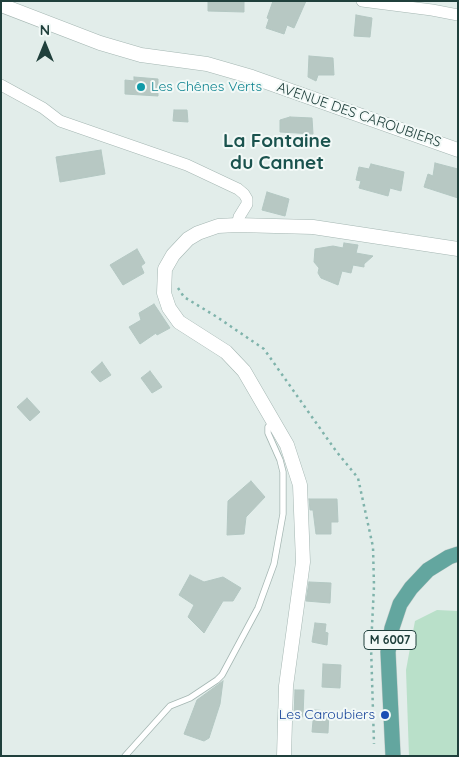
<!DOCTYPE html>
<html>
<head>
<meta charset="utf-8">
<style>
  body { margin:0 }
  #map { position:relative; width:459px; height:757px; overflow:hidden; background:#e2edea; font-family:Quicksand,sans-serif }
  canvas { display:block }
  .frame { position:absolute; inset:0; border:2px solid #20403c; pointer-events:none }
  .north { position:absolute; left:20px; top:20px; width:50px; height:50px; -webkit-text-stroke:4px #f2f9f7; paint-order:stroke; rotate:0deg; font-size:14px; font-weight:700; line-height:20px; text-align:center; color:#20403c }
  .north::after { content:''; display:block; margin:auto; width:18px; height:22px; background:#20403c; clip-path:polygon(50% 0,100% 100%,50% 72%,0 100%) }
</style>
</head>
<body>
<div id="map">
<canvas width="459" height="757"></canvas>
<div class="frame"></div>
<div class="north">N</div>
</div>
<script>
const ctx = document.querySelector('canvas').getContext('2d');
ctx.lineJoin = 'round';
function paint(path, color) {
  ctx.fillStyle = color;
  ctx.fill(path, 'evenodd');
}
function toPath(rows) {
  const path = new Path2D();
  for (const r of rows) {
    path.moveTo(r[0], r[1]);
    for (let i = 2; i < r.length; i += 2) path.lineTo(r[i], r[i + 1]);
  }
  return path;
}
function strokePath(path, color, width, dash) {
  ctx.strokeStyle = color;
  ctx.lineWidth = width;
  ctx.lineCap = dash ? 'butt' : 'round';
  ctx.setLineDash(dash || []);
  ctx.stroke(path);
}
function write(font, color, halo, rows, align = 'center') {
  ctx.font = font + ' Quicksand,sans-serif';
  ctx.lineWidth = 4;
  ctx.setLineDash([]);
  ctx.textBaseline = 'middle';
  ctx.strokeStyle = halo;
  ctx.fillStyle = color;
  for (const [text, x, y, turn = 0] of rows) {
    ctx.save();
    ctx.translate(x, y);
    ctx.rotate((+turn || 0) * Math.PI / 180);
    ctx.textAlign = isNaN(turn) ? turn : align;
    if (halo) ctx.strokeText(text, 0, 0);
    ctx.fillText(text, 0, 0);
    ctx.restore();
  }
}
const green = toPath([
  [437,610,458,611,458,756,409,756,406,670,415,621]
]);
const building = toPath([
  [208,1,244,1,244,12,208,11,208,1],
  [273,1,306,1,294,28,287,25,284,34,266,28,269,19,267,18,273,1],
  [356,15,372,18,370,37,354,36,356,15],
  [309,56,333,58,334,75,318,75,316,81,308,77,309,56],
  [134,77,158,79,158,96,125,94,125,80,134,81,134,77],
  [174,110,187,110,188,122,173,121,174,110],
  [290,117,312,118,313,134,280,132,280,120,290,117],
  [101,150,105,174,60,182,56,157,101,150],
  [435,163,458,169,458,198,424,187,428,174,433,176,435,163],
  [371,164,404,172,401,191,390,188,388,196,359,188,361,181,356,180,359,167,369,169,371,164],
  [267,192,289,199,285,216,262,210,267,192],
  [344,243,358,245,356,253,373,256,364,264,364,267,353,265,351,273,342,271,338,285,321,278,318,273,319,268,314,262,315,249,333,246,343,248,344,243],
  [137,249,145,263,141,266,144,273,123,285,110,265,137,249],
  [154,304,170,328,157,335,156,333,140,344,129,327,141,320,139,313,154,304],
  [102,362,111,375,100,382,91,372,102,362],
  [150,371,162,387,152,393,141,378,150,371],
  [27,398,40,412,30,421,17,407,27,398],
  [251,481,265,497,246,517,244,534,227,535,228,501,251,481],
  [309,499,337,499,338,522,331,522,331,534,316,534,313,510,310,510,309,499],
  [190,575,204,582,223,577,241,588,233,601,223,601,204,633,188,617,194,605,179,595,190,575],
  [309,582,331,583,330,603,306,601,309,582],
  [315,623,326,624,325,632,328,633,327,645,312,642,315,623],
  [323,664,341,665,340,688,322,687,323,664],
  [223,681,220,704,209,738,204,741,184,734,197,700,223,681],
  [295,690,304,690,303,717,294,717,295,690],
  [314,710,329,711,328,733,312,732,314,710]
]);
const path = toPath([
  [178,288,184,297,217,317,264,349,336,451,358,478,373,547,374,586,371,646,374,744]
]);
const service = toPath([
  [125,756,170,706,190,698,217,680,222,675,258,608,274,564,283,514,283,472,280,460,268,433,268,427,272,422]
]);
const minor = toPath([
  [362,1,432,10,458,15],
  [1,85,43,108,60,121,187,165,238,189,244,194,247,199,247,204,239,217,237,225]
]);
const tertiary = toPath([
  [1,5,100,43,141,55,207,64,252,77,458,150],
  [284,756,286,686,303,562,300,485,287,445,244,371,226,352,179,322,169,308,164,293,165,269,173,255,188,239,198,233,218,226,237,225,313,227,458,249]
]);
const primary = toPath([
  [393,756,388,652,392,628,400,604,411,588,428,570,449,557,458,554]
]);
const markers = [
  [141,87,5,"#0f9aa8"],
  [385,715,5,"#1a4fb4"]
];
const shields = [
  [390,640,52]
];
const shieldNames = [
  ["M 6007",390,640]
];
const cultureNames = [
  ["Les Chênes Verts",151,87]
];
const streetNames = [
  ["AVENUE DES CAROUBIERS",359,115,19]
];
const transitNames = [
  ["Les Caroubiers",375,715]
];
const districtNames = [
  ["La Fontaine",277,141],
  ["du Cannet",277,163]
];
paint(green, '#b9e0c9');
paint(building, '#b7c8c3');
strokePath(building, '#b3c7c2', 1);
strokePath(service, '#a4b6b2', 7);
strokePath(minor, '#a4b6b2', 12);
strokePath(tertiary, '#a4b6b2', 15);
strokePath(primary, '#c1cac8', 16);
strokePath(path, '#7fb3ab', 2.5, [2.5, 4]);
strokePath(service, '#fff', 5.5);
strokePath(minor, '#fff', 11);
strokePath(tertiary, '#fff', 14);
strokePath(primary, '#63a69f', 15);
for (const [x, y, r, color] of markers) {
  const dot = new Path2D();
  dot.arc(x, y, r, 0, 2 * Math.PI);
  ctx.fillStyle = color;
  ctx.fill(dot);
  strokePath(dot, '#f2f9f7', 2);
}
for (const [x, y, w] of shields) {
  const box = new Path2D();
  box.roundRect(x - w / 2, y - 9.5, w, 19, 4);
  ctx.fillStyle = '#f2f9f7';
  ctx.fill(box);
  strokePath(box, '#20403c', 1);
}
write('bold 12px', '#20403c', null, shieldNames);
write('14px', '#0d838f', '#f2f9f7', cultureNames, 'left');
write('14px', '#20403c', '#f2f9f7', streetNames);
write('14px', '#164399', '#f2f9f7', transitNames, 'right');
write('bold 19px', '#1a534e', '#f2f9f7', districtNames);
</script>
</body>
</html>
